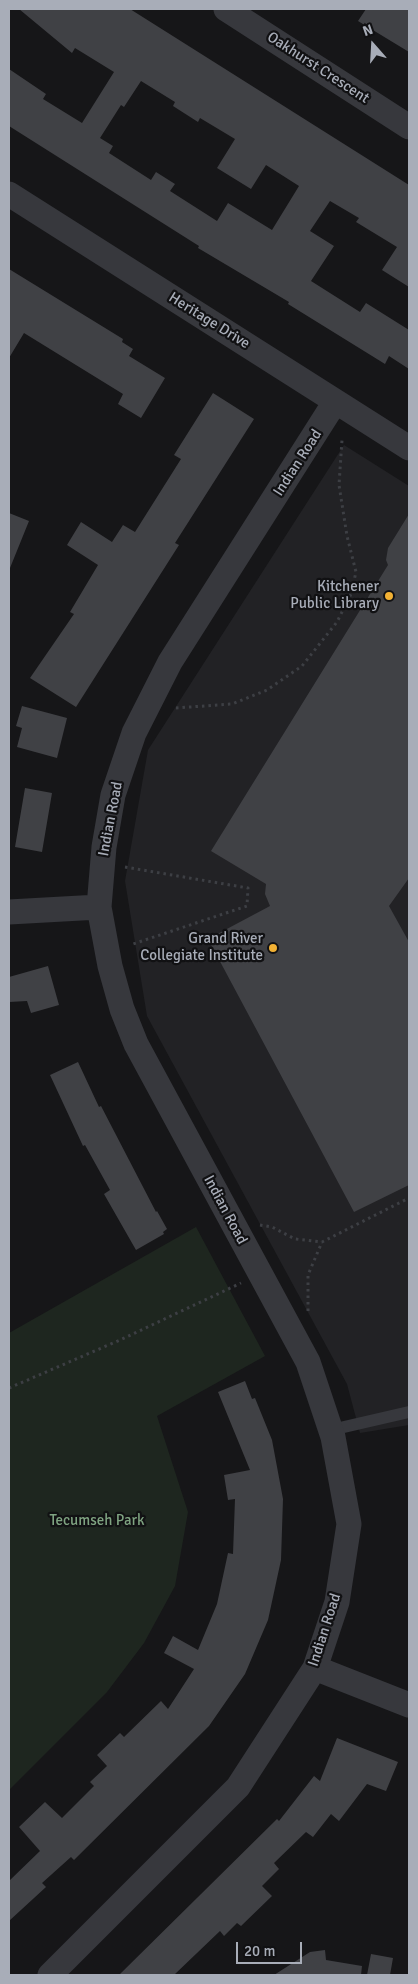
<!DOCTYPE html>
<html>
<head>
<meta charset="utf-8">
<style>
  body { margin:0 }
  #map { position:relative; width:418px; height:1984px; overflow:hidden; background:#161618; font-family:Signika,sans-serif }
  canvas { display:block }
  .frame { position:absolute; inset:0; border:10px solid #a8adb8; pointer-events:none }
  .north { position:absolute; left:348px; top:20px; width:50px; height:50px; -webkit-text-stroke:4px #111113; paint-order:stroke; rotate:341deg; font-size:14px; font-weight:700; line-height:20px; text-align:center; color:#a8adb8 }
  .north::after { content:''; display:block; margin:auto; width:18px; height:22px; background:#a8adb8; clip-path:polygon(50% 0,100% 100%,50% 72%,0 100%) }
  .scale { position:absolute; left:236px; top:1942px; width:66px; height:22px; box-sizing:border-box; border:2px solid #a8adb8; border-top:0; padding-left:6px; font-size:15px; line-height:18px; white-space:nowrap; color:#a8adb8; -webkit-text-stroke:4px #111113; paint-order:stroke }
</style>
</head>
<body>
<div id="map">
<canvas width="418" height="1984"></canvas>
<div class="frame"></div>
<div class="north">N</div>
<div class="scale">20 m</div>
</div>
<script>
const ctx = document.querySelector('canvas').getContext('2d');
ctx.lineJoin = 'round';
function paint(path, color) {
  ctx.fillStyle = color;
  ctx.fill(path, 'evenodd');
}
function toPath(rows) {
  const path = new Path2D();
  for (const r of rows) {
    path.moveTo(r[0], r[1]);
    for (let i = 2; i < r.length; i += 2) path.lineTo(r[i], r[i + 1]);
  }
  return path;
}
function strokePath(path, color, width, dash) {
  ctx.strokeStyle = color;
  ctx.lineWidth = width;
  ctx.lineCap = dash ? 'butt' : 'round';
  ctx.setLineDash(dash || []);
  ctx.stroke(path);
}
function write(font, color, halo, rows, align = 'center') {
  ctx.font = font + ' Signika,sans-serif';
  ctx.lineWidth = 4.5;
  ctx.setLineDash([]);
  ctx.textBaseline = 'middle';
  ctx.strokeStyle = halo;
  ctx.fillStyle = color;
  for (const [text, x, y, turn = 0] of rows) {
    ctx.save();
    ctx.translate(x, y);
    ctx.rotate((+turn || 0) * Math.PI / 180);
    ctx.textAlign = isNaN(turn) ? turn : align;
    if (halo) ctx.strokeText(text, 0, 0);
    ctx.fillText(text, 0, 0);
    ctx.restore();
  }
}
const built = toPath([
  [344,445,409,486,409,1425,360,1433,347,1384,147,1016,125,881,148,750]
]);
const green = toPath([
  [196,1227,265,1356,157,1416,188,1512,175,1586,144,1643,107,1692,9,1790,9,1333]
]);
const building = toPath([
  [19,9,130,9,409,185,409,287,382,270,397,247,356,222,359,218,330,201,310,231,334,246,311,281,360,312,366,303,409,330,409,369,389,356,385,364,288,304,289,302,198,248,199,246,9,126,9,69,46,94,43,99,82,123,114,72,75,48,72,53],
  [141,81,175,102,173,106,198,122,200,118,235,139,217,168,251,189,266,165,299,186,272,230,228,203,217,221,170,191,175,184,156,172,151,180,109,153,113,146,100,138,121,105,124,107],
  [366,9,409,9,409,52,358,21],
  [9,269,123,339,122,342,133,349,129,356,165,378,141,418,118,404,123,394,24,333,9,358],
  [213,393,254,419,175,543,179,545,76,707,30,678,74,614,70,612,98,565,67,545,81,522,112,542,123,525,135,532,181,459,174,455],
  [9,513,29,521,10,568,9,568],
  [409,514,409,878,389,906,409,942,409,1185,354,1212,208,939,270,906,265,894,266,884,211,851,388,565,386,560,388,548],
  [22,706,67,718,57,758,17,747,22,728,16,726],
  [25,788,52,793,42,852,15,847],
  [48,966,59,1005,31,1013,27,1001,9,1002,9,977],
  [78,1062,99,1107,101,1106,156,1212,157,1211,167,1229,163,1232,164,1234,136,1250,104,1194,110,1190,85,1145,83,1146,50,1075],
  [245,1381,252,1399,255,1398,272,1440,283,1499,281,1560,268,1620,245,1674,209,1726,74,1860,71,1857,42,1883,46,1887,9,1921,9,1881,40,1851,19,1827,45,1802,62,1818,94,1786,90,1782,107,1766,97,1755,120,1733,124,1737,161,1701,168,1709,194,1669,164,1653,173,1636,198,1650,217,1604,228,1553,233,1554,235,1499,228,1500,224,1475,250,1470,218,1392],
  [337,1738,398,1762,386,1791,367,1784,339,1821,331,1814,313,1837,306,1832,274,1863,279,1869,262,1886,272,1896,241,1926,237,1923,224,1936,220,1931,174,1975,119,1975,277,1819,279,1821,314,1776,320,1781],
  [325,1950,326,1960,362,1966,361,1975,274,1975,310,1952],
  [371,1954,393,1958,390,1975,367,1975]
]);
const path = toPath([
  [176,708,232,704,267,690,302,666,337,622,351,594,356,572,347,536,339,485,342,440],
  [125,867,248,888,247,906,130,945],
  [260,1225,272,1227,295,1239,322,1242,409,1198],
  [308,1311,308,1275,322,1242],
  [9,1388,120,1340,241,1283]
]);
const lane = toPath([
  [331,1430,409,1412]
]);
const street = toPath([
  [226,9,409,127],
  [9,194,409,448],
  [9,912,99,907],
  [315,1668,409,1705],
  [50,1975,238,1787,315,1668,337,1602,349,1524,333,1437,308,1362,136,1044,122,1009,110,966,99,907,104,847,113,795,134,733,170,662,335,402]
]);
const markers = [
  [389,596,5,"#f2b134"],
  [273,948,5,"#f2b134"]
];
const streetNames = [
  ["Oakhurst Crescent",318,68,33],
  ["Heritage Drive",209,321,32],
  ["Indian Road",298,463,-57],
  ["Indian Road",111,819,-79],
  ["Indian Road",225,1210,62],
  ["Indian Road",325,1630,-72]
];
const poiNames = [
  ["Kitchener",379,587],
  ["Public Library",379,604],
  ["Grand River",263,939],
  ["Collegiate Institute",263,956]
];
const parkNames = [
  ["Tecumseh Park",97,1521]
];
paint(built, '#222225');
paint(green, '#1e261f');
paint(building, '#404145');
strokePath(path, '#3d3f44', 3, [2.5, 4]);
strokePath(lane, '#37383d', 12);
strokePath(street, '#37383d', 25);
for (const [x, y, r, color] of markers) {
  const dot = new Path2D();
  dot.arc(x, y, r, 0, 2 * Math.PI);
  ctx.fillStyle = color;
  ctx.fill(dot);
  strokePath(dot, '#111113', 2);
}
write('15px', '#a8adb8', '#111113', streetNames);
write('15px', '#a8adb8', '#111113', poiNames, 'right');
write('15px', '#7fa381', '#111113', parkNames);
</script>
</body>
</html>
